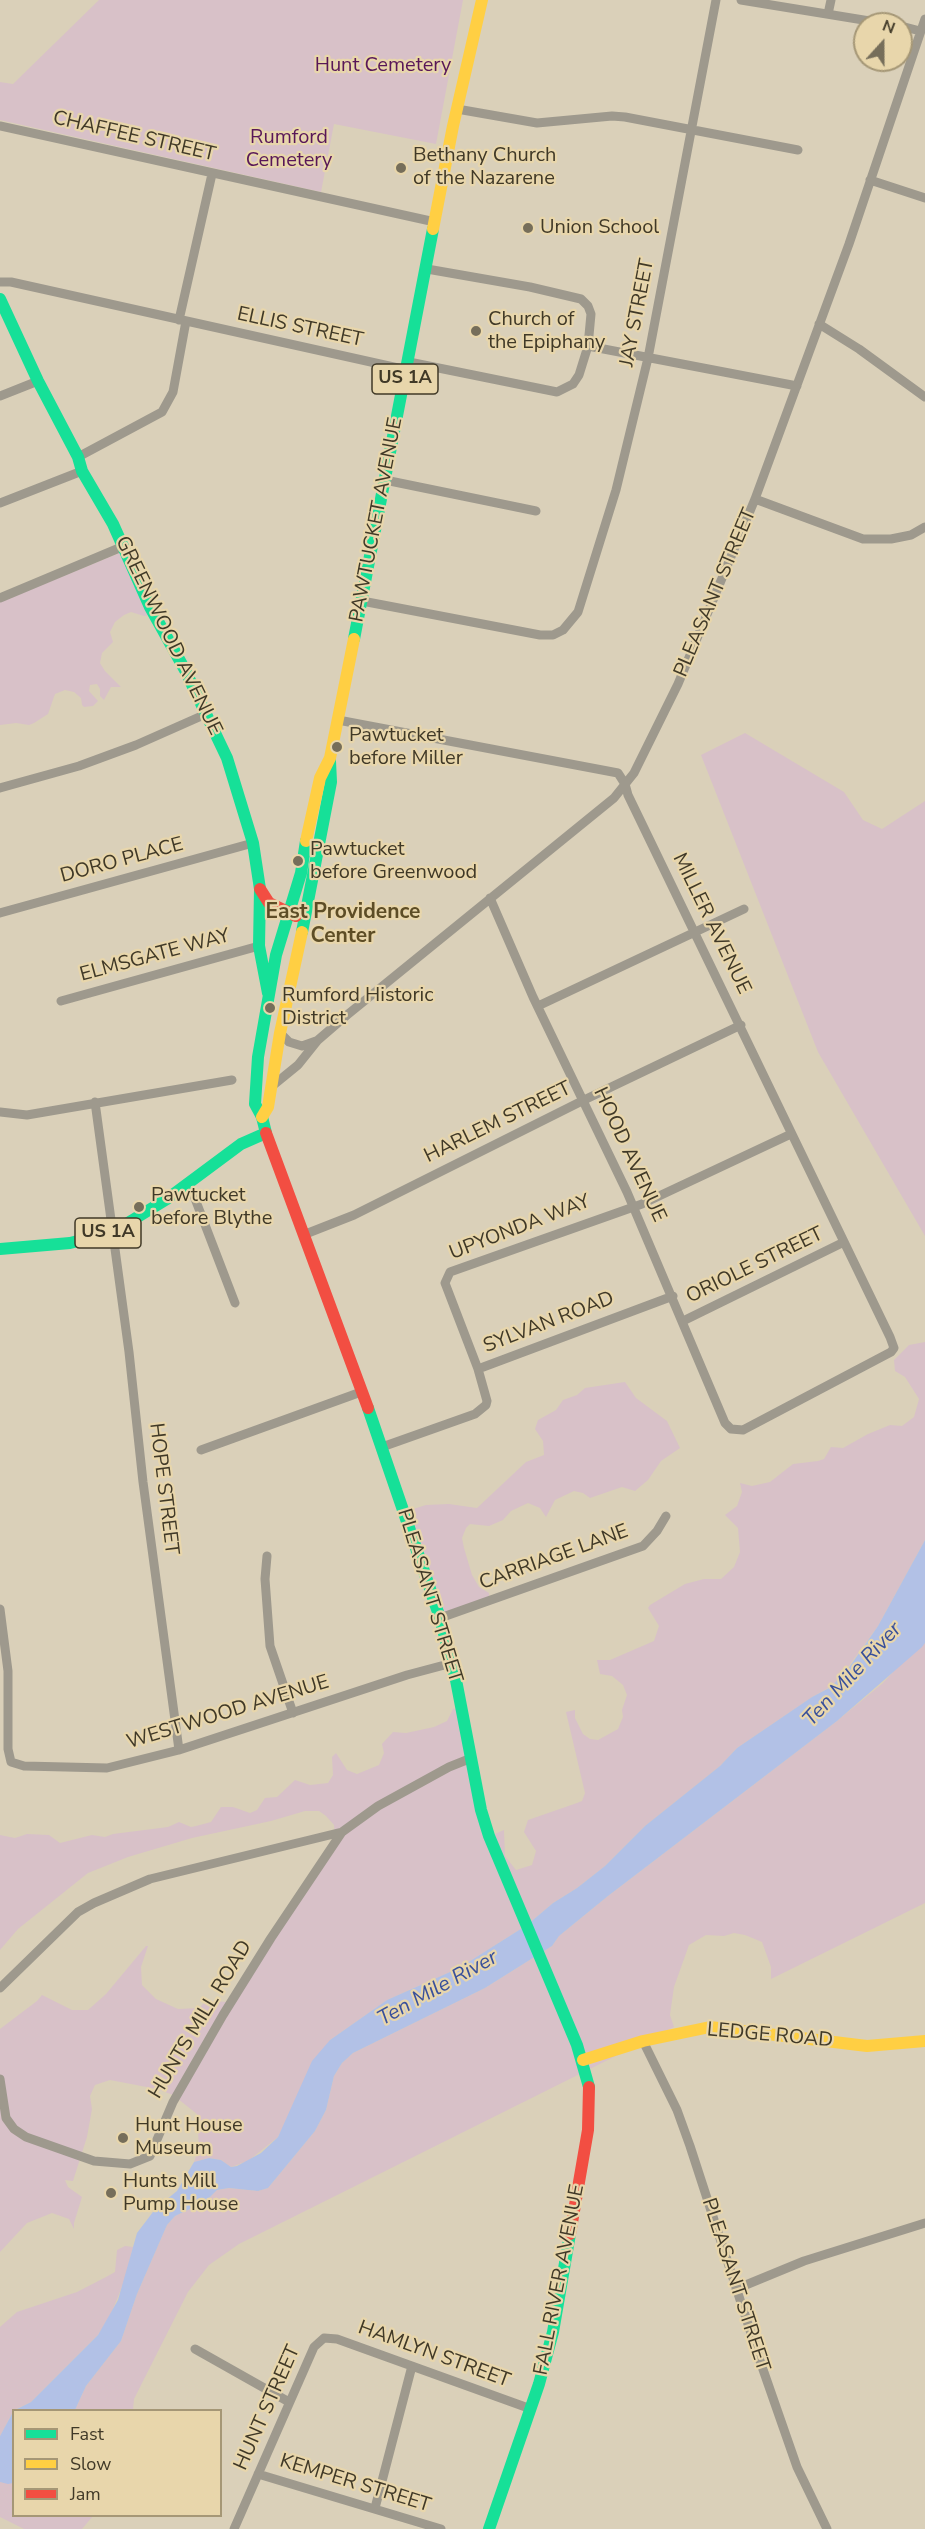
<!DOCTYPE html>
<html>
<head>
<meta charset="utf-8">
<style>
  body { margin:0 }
  #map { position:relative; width:925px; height:2529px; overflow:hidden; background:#dad0b9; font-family:"Nunito Sans",sans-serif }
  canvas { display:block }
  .legend { position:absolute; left:12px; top:2409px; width:210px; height:108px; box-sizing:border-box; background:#e8d6ab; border:2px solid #a59776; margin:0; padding:8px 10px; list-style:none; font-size:18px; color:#403927 }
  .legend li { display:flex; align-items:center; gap:12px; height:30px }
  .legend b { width:30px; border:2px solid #a59776 }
  .north { position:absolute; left:853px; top:12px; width:60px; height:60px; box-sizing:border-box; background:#e8d6ab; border:2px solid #a59776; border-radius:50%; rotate:21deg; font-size:16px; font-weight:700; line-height:24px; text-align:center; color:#403927 }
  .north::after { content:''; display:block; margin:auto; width:21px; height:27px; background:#766e5a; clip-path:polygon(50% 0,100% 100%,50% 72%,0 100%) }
</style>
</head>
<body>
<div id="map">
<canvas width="925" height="2529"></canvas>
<ul class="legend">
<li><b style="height:8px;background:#16e098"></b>Fast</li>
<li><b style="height:8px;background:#ffcf43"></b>Slow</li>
<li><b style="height:8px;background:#f24e42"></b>Jam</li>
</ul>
<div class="north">N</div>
</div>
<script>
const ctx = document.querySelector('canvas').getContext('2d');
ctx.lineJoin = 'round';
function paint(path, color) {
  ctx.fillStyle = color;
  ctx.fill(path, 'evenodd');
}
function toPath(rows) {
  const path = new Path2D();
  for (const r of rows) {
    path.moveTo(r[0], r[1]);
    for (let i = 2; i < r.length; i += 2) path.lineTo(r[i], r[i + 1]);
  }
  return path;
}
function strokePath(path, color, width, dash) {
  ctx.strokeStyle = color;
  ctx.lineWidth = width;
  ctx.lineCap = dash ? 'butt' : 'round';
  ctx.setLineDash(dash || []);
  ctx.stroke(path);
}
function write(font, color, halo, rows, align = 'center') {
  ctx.font = font + ' "Nunito Sans",sans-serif';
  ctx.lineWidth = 4.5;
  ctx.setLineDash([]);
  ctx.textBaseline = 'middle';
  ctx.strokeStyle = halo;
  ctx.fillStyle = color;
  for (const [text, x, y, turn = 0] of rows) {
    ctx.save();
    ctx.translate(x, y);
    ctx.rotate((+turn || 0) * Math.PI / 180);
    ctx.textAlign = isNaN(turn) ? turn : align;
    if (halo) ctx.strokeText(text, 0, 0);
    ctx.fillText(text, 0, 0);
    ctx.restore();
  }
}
const green = toPath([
  [99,0,463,0,436,144,334,124,321,192,0,120,0,82,13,84],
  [122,552,150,615,144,616,131,612,124,615,115,622,110,632,113,642,102,653,100,663,105,671,121,687,111,687,104,700,100,696,100,689,97,684,90,685,89,691,98,701,93,706,84,707,82,705,81,698,74,692,65,690,55,694,48,714,34,723,29,725,16,723,0,725,0,602],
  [745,733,844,792,863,820,882,829,925,801,925,1236,818,1052,701,755],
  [925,1342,925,1540,878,1626,840,1678,830,1687,812,1697,737,1748,720,1766,645,1826,605,1866,577,1888,553,1903,527,1925,459,1968,387,2000,330,2040,278,2137,248,2161,231,2167,221,2160,209,2158,194,2162,199,2148,197,2114,173,2095,157,2089,110,2080,95,2085,90,2096,92,2109,87,2137,73,2181,65,2180,68,2187,82,2197,74,2223,74,2229,69,2219,52,2213,27,2223,0,2252,0,2029,37,2001,42,1995,72,2010,88,2010,106,1994,146,1946,148,1946,141,1967,142,1985,156,1999,178,2009,199,2008,206,2001,230,2002,335,1835,334,1825,326,1816,319,1811,305,1811,271,1821,192,1838,128,1857,88,1873,18,1929,0,1950,0,1835,15,1838,27,1834,49,1835,60,1843,92,1835,105,1837,113,1834,168,1827,179,1822,191,1827,196,1826,211,1822,221,1807,233,1807,250,1813,257,1810,265,1798,277,1797,295,1780,310,1785,328,1783,333,1775,332,1757,336,1753,347,1770,357,1774,379,1765,384,1753,382,1744,393,1732,406,1733,434,1727,447,1721,453,1709,459,1708,488,1837,504,1830,505,1856,516,1870,532,1865,536,1851,524,1832,528,1820,577,1803,582,1801,585,1793,566,1712,575,1710,575,1718,583,1734,590,1739,598,1740,618,1729,623,1717,622,1710,627,1695,623,1685,612,1676,600,1674,597,1660,610,1660,654,1641,659,1626,648,1608,650,1605,685,1584,704,1579,721,1579,734,1567,740,1552,738,1528,725,1515,737,1506,742,1492,740,1483,752,1486,770,1482,793,1464,818,1461,824,1459,831,1447,843,1448,868,1434,890,1425,902,1426,914,1417,919,1399,905,1377,895,1371,894,1360,909,1345],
  [625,1382,636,1398,667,1421,680,1448,661,1461,648,1480,635,1491,622,1487,590,1498,583,1493,574,1491,555,1500,546,1517,540,1508,528,1503,511,1511,503,1520,489,1526,470,1524,466,1528,462,1538,464,1548,472,1575,479,1587,489,1593,489,1603,442,1619,407,1511,426,1505,449,1504,477,1508,526,1462,544,1455,543,1441,535,1429,538,1420,556,1410,563,1400,577,1395,585,1388],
  [925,1643,925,1903,771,1979,771,1967,762,1942,745,1935,734,1933,724,1936,706,1935,689,1945,674,1987,670,2015,674,2027,239,2244,209,2265,188,2292,134,2399,133,2410,75,2410,86,2386,121,2341,137,2294,167,2225,175,2216,205,2202,217,2190,229,2188,258,2191,268,2188,315,2131,326,2110,334,2076,342,2063,353,2053,485,1988,552,1946,559,1936,608,1896,837,1721,883,1683,901,1663],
  [125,2246,133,2247,125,2279,111,2314,98,2335,31,2402,14,2410,0,2436,0,2327,17,2312,77,2292,106,2277,115,2272,117,2250],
  [0,2482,13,2483,14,2516,93,2516,82,2529,24,2529,0,2517]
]);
const water = toPath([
  [925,1540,925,1643,922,1647,837,1721,608,1896,559,1936,552,1946,485,1988,353,2053,342,2063,334,2076,326,2110,315,2131,268,2188,258,2191,229,2188,217,2190,205,2202,175,2216,167,2225,137,2294,121,2341,86,2386,75,2410,15,2410,31,2402,98,2335,118,2300,137,2233,156,2208,177,2191,194,2162,209,2158,221,2160,231,2167,237,2166,261,2153,278,2137,312,2061,330,2040,387,2000,459,1968,527,1925,553,1903,577,1888,605,1866,645,1826,720,1766,737,1748,812,1697,831,1687,850,1666,878,1626],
  [13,2412,13,2483,8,2484,0,2482,0,2436]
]);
const street = toPath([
  [741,0,888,24],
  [828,14,831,0],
  [901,26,920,31],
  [457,109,537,123,612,116,625,117,798,150],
  [0,126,435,222],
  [870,180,925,198],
  [0,282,11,282,407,370],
  [179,320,212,174],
  [819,324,859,349,925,397],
  [588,346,797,386],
  [409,362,557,392,573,384,579,375,588,346,591,314,588,306,581,299,530,287,427,269],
  [0,396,38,381],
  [78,457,162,412,173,392,186,321],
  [385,480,536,511],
  [755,499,863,539,891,539,911,535,925,527],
  [0,503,82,471],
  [0,598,124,546],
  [362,601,540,635,553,635,563,630,578,612,616,490,648,358,716,0],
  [338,720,618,773,625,784,628,795,890,1337,894,1348,891,1352,743,1430,731,1429,725,1423,627,1192,533,997,490,898],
  [0,788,79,766,136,745,206,714],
  [0,913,253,843],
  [61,1001,259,946],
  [538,1006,744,909],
  [280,1033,289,1042,302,1046,316,1041],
  [271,1087,298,1065,318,1040,347,1015,614,798,634,773,678,684,755,499,849,244,925,19],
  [95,1102,129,1352,143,1482,179,1750],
  [0,1112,27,1115,232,1080],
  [189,1183,235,1303],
  [303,1235,354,1215,584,1100,741,1025],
  [683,1321,844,1242],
  [478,1369,673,1296],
  [382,1447,475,1414,486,1405,487,1401,478,1369,445,1283,450,1272,642,1204,791,1134],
  [201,1450,361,1392],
  [267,1556,265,1579,270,1646,293,1713],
  [0,1609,8,1671,8,1749,11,1762,24,1766,107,1768,179,1750,407,1675,452,1663],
  [440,1618,643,1546,657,1531,666,1516],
  [0,1988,78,1912,94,1903,150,1879,342,1832],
  [643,2041,677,2110,690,2146,759,2358,797,2467,827,2529],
  [0,2079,6,2118,14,2129,26,2137,94,2161,130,2164,150,2156,173,2102,223,2015,271,1938,342,1832,378,1806,449,1767,469,1759],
  [736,2289,804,2261,925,2223],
  [195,2349,289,2402],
  [258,2474,441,2529],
  [375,2508,412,2366],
  [234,2529,314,2347,324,2338,337,2339,531,2409]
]);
const fast = toPath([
  [0,299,38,381,78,457,82,471,113,524,150,607,185,670,227,758,253,843,260,889,259,946,268,993],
  [354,639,433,229],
  [302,932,331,782,330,761],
  [0,1249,70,1243,113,1232,167,1199,241,1144,266,1133,262,1117,255,1104,258,1057,276,955,301,873,306,841],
  [368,1408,440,1618,456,1680,481,1810,489,1836,577,2045,589,2087],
  [489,2529,539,2384,553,2332,570,2234]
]);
const slow = toPath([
  [433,229,453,126,482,0],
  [306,841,320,778,330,758,354,639],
  [262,1117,268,1107,280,1033,302,932],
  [583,2060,643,2041,710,2027,867,2046,925,2041]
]);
const jam = toPath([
  [260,889,269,903,296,916],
  [266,1133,368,1408],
  [570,2234,588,2130,589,2087]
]);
const markers = [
  [401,168,6,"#766e5a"],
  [528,228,6,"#766e5a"],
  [476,331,6,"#766e5a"],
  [337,747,6,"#766e5a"],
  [298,861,6,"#766e5a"],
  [270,1008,6,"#766e5a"],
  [139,1207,6,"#766e5a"],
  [123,2138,6,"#766e5a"],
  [111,2193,6,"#766e5a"]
];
const shields = [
  [405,379,66],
  [108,1233,66]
];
const shieldNames = [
  ["US 1A",405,379],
  ["US 1A",108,1233]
];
const parkNames = [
  ["Hunt Cemetery",383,66],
  ["Rumford",289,138],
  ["Cemetery",289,161]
];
const streetNames = [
  ["CHAFFEE STREET",134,137,13],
  ["JAY STREET",638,313,-79],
  ["ELLIS STREET",300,328,12],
  ["PAWTUCKET AVENUE",377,520,-79],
  ["PLEASANT STREET",716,593,-67],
  ["GREENWOOD AVENUE",168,636,64],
  ["DORO PLACE",122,861,-15],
  ["MILLER AVENUE",711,924,64],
  ["ELMSGATE WAY",155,956,-15],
  ["HARLEM STREET",498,1123,-26],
  ["HOOD AVENUE",629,1155,65],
  ["UPYONDA WAY",520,1228,-21],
  ["ORIOLE STREET",755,1266,-26],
  ["SYLVAN ROAD",549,1323,-21],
  ["HOPE STREET",163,1489,83],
  ["CARRIAGE LANE",554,1558,-20],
  ["PLEASANT STREET",429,1596,73],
  ["WESTWOOD AVENUE",228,1713,-17],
  ["HUNTS MILL ROAD",201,2020,-59],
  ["LEDGE ROAD",770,2036,5],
  ["FALL RIVER AVENUE",560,2280,-79],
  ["PLEASANT STREET",735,2285,72],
  ["HAMLYN STREET",434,2355,20],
  ["HUNT STREET",268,2408,-66],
  ["KEMPER STREET",355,2484,17]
];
const poiNames = [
  ["Bethany Church",413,156],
  ["of the Nazarene",413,179],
  ["Union School",540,228],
  ["Church of",488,320],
  ["the Epiphany",488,343],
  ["Pawtucket",349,736],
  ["before Miller",349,759],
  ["Pawtucket",310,850],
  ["before Greenwood",310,873],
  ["Rumford Historic",282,996],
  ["District",282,1019],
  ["Pawtucket",151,1196],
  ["before Blythe",151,1219],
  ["Hunt House",135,2126],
  ["Museum",135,2149],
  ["Hunts Mill",123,2182],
  ["Pump House",123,2205]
];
const neighbourhoodNames = [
  ["East Providence",343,913],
  ["Center",343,937]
];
const waterNames = [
  ["Ten Mile River",853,1675,-47],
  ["Ten Mile River",438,1989,-29]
];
paint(green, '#d8c1c8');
paint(water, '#b2c1e6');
strokePath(street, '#9e998d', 9);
strokePath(fast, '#16e098', 12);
strokePath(slow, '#ffcf43', 12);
strokePath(jam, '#f24e42', 12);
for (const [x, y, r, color] of markers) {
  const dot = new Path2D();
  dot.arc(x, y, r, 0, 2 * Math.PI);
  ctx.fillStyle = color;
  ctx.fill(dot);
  strokePath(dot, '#e8d6ab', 2);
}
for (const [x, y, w] of shields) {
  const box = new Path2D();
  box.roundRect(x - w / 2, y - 15, w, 30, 4.5);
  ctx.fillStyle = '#e8d6ab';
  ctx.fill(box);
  strokePath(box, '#403927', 1.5);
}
write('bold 18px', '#403927', null, shieldNames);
write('20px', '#581758', '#e8d6ab', parkNames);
write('20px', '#403927', '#e8d6ab', streetNames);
write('20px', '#403927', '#e8d6ab', poiNames, 'left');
write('bold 21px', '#5d4d26', '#e8d6ab', neighbourhoodNames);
write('italic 21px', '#38509b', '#e8d6ab', waterNames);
</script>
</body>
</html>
